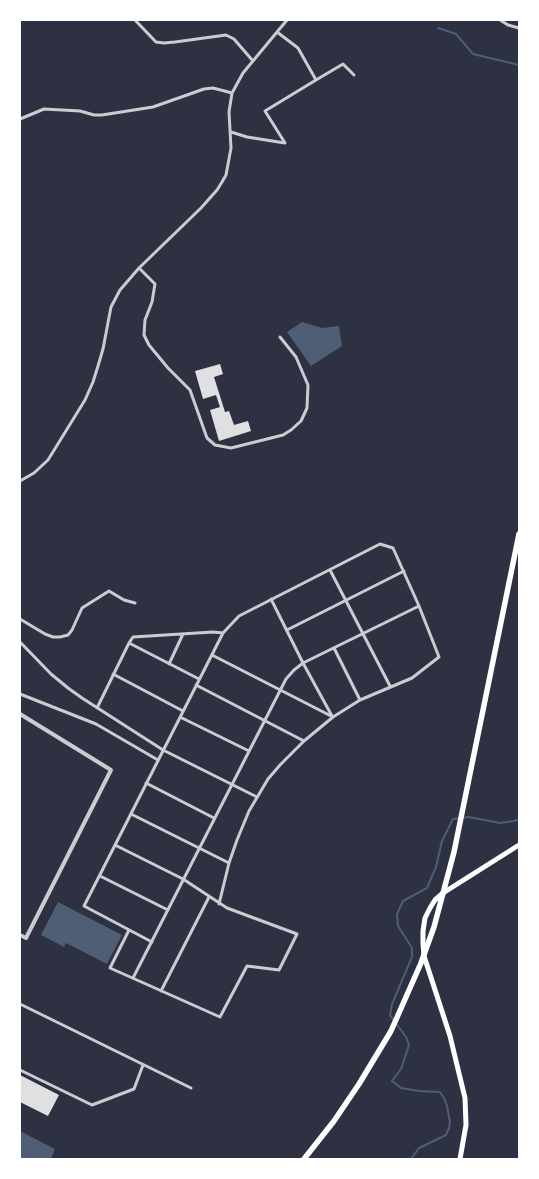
<!DOCTYPE html>
<html>
<head>
<meta charset="utf-8">
<style>
  body { margin:0 }
  #map { position:relative; width:539px; height:1179px; overflow:hidden; background:#2d3142; font-family:Mulish,sans-serif }
  canvas { display:block }
  .frame { position:absolute; inset:0; border:21px solid #fff; pointer-events:none }
</style>
</head>
<body>
<div id="map">
<canvas width="539" height="1179"></canvas>
<div class="frame"></div>
</div>
<script>
const ctx = document.querySelector('canvas').getContext('2d');
ctx.lineJoin = 'round';
function paint(path, color) {
  ctx.fillStyle = color;
  ctx.fill(path, 'evenodd');
}
function toPath(rows) {
  const path = new Path2D();
  for (const r of rows) {
    path.moveTo(r[0], r[1]);
    for (let i = 2; i < r.length; i += 2) path.lineTo(r[i], r[i + 1]);
  }
  return path;
}
function strokePath(path, color, width, dash) {
  ctx.strokeStyle = color;
  ctx.lineWidth = width;
  ctx.lineCap = dash ? 'butt' : 'round';
  ctx.setLineDash(dash || []);
  ctx.stroke(path);
}
const water = toPath([
  [302,322,322,328,339,326,342,346,311,366,287,332],
  [58,902,122,935,107,964,66,943,64,947,41,935],
  [20,1131,55,1149,51,1159,20,1159]
]);
const stream = toPath([
  [438,28,456,34,473,54,519,65],
  [411,1159,419,1148,446,1135,449,1128,450,1122,447,1106,445,1100,440,1092,419,1091,401,1088,392,1081,401,1069,409,1045,406,1037,390,1015,392,1004,412,957,412,948,398,926,397,914,403,901,427,888,436,867,442,841,453,819,469,817,500,823,514,821,519,819]
]);
const building = toPath([
  [220,364,223,374,214,377,225,412,229,411,234,425,248,421,251,431,219,441,210,410,220,407,216,395,203,399,195,371],
  [20,1075,59,1095,48,1116,20,1102]
]);
const minor = toPath([
  [135,20,156,42,164,43,175,42,226,35,234,39,253,61],
  [500,20,508,25,519,28],
  [316,80,343,64,354,75],
  [20,119,44,109,80,111,94,115,102,115,153,107,204,89,213,88,232,93],
  [231,132,247,137,285,143,265,111,316,80,298,48,277,32],
  [139,268,155,284,152,302,145,320,144,335,149,345,168,368,190,390,207,438,215,445,231,448,283,435,291,430,301,421,307,408,308,385,296,357,280,337],
  [20,481,34,473,48,460,85,400,93,382,98,366,103,349,111,307,120,290,139,268,201,208,217,190,222,182,226,175,231,148,229,112,232,93,243,73,287,20],
  [330,570,390,686],
  [271,599,303,663,332,716],
  [20,619,45,634,53,637,60,637,68,635,72,630,82,608,109,591,124,600,135,603],
  [287,630,404,571],
  [20,642,51,674,68,688,82,698,163,750,257,797],
  [129,643,199,679],
  [334,648,360,700],
  [212,655,333,717],
  [169,664,183,634],
  [113,674,183,711],
  [196,685,304,741],
  [20,694,96,724,158,760],
  [97,708,129,643,133,637,213,632,223,633],
  [180,717,249,751],
  [146,783,214,818],
  [131,814,229,863],
  [115,845,183,879,227,908,297,934,279,970,247,966,220,1017,110,968,129,930],
  [100,876,168,910],
  [152,942,84,906,223,633,239,616,380,544,393,548,419,606,439,657,412,678,360,700,333,717,304,741,280,765,268,779,249,811,237,840,229,863,219,904],
  [133,978,286,679,294,670,303,663,419,606],
  [161,991,209,897],
  [20,1004,191,1088],
  [20,1070,92,1105,134,1089,143,1065]
]);
const tertiary = toPath([
  [20,714,111,770,26,938,20,935]
]);
const primary = toPath([
  [460,1159,466,1125,465,1098,450,1036,424,956,423,943,423,931,425,918,430,908,435,900,443,893,519,845]
]);
const motorway = toPath([
  [304,1159,334,1121,359,1084,391,1031,421,963,434,927,454,852,519,534]
]);
paint(water, '#4f5d75');
strokePath(stream, '#4f5d75', 2);
paint(building, '#e0e0e3');
strokePath(minor, '#caccd0', 3);
strokePath(tertiary, '#caccd0', 4);
strokePath(primary, '#fff', 5);
strokePath(motorway, '#fff', 5.5);
</script>
</body>
</html>
